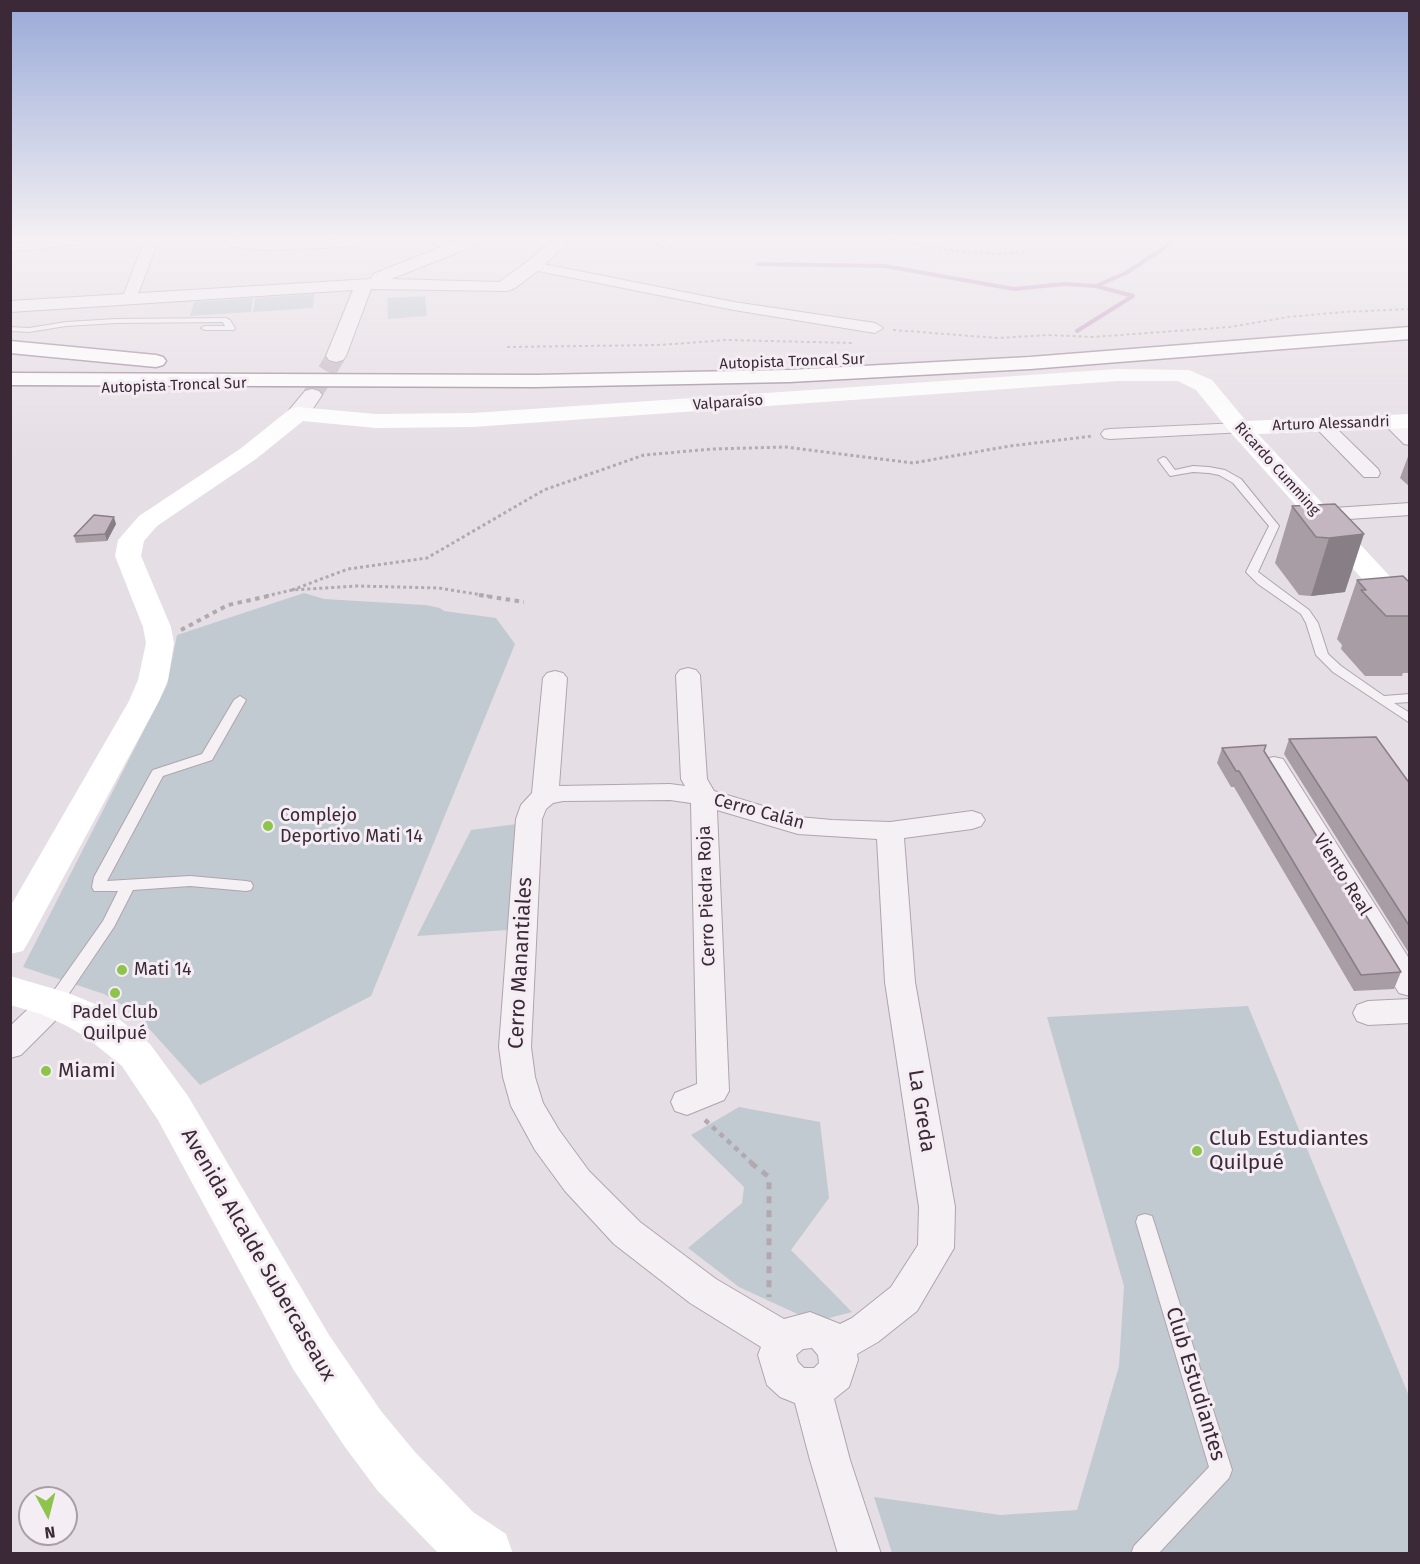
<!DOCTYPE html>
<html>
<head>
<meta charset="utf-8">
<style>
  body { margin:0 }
  #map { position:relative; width:1420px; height:1564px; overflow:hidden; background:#e6dee5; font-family:"Fira Sans",sans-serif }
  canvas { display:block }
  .frame { position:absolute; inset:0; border:12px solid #3c2938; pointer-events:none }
  .north { position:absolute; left:18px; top:1486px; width:60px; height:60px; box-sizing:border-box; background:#f4edf3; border:2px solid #aa9fa8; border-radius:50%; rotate:173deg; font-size:16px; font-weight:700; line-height:24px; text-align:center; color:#3c2938 }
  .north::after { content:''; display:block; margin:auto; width:21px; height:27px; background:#8ec34c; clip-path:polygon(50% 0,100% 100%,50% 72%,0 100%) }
</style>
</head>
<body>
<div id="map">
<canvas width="1420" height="1564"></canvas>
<div class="frame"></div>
<div class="north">N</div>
</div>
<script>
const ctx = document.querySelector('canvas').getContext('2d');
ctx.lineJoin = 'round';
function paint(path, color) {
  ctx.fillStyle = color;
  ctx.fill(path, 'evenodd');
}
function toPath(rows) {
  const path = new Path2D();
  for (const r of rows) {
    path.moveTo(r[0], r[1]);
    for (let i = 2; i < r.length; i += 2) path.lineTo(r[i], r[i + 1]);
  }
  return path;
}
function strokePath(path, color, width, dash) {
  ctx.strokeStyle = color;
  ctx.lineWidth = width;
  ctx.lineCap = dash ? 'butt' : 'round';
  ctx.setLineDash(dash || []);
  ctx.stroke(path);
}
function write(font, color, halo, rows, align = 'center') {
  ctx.font = font + ' "Fira Sans",sans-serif';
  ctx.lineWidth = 6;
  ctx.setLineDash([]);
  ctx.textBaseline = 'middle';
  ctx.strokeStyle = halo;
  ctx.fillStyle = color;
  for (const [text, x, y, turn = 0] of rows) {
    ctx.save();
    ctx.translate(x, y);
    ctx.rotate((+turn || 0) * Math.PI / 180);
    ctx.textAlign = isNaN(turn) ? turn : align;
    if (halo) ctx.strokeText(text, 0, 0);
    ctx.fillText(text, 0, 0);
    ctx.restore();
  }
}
const green = toPath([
  [314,294,313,308,253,312,255,298],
  [425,296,427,316,388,319,387,298],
  [253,298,251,312,190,316,194,302],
  [304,593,324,599,425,605,440,608,444,611,496,618,515,644,371,996,200,1085,134,1012,104,994,23,967,167,685,177,635],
  [517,824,508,930,417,936,471,830],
  [1248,1006,1409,1396,1409,1553,892,1553,874,1497,1000,1515,1077,1510,1119,1366,1124,1286,1047,1017],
  [739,1107,820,1122,829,1198,791,1250,852,1312,829,1318,804,1317,739,1287,688,1248,742,1203,744,1187,691,1135]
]);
const stream = toPath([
  [758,264,885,266,1014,289,1064,284,1096,286,1133,296,1077,331],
  [1096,286,1126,273,1164,248,1172,239]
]);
const tertiaryTunnel = toPath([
  [312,395,336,356]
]);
const pathFar4 = toPath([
  [891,239,955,251,1001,254,1026,252],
  [893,330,998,338,1048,335,1093,337,1230,327,1288,317,1344,312,1410,309],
  [507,347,660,345,727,340,854,343]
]);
const pathFar3 = toPath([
  [292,590,348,569,427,558,544,490,644,455,713,449,785,447,913,463,1010,446,1093,436],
  [266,596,292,590,357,586,439,588,488,596]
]);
const pathFar2 = toPath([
  [479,595,524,602],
  [181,630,228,605,273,595]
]);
const pathFar1 = toPath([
  [705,1120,753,1164]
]);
const path = toPath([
  [751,1163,769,1177,769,1297]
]);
const service = toPath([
  [226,318,230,320,235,328,234,330,205,330,201,328,205,326,225,326,223,322,116,323,66,326,29,332,10,331,10,327,29,328,66,322,116,319,226,318],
  [1163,457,1166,458,1175,470,1193,466,1209,467,1225,470,1241,479,1279,526,1258,572,1309,610,1318,623,1328,654,1341,666,1384,696,1410,694,1410,702,1394,703,1410,713,1410,723,1333,672,1316,655,1306,623,1301,614,1258,584,1246,572,1269,526,1233,483,1219,475,1209,473,1193,472,1170,476,1158,460,1163,457],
  [240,696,246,700,212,760,163,776,107,881,190,876,246,881,251,882,253,886,251,890,246,891,190,886,133,890,114,927,60,1007,54,1009,48,1007,46,1003,48,999,103,921,118,891,94,891,92,887,94,877,151,773,153,770,202,754,234,700,240,696],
  [1145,1214,1152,1216,1154,1222,1232,1470,1229,1478,1158,1554,1131,1554,1134,1546,1209,1467,1136,1222,1138,1216,1145,1214]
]);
const minor = toPath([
  [50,239,93,239,87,243,10,252,10,244,50,239],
  [145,239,159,239,136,299,134,302,124,302,122,299,145,239],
  [218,239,267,242,371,239,370,242,347,247,267,250,233,247,218,239],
  [422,239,443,239,461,245,463,248,456,252,422,239],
  [661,239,675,239,670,247,665,248,658,244,661,239],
  [533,262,734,302,875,323,883,328,875,333,734,310,528,269,526,266,533,262],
  [1391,417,1397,418,1410,430,1410,445,1404,444,1382,422,1385,418,1391,417],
  [1323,420,1329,421,1378,469,1380,473,1378,477,1364,477,1317,429,1314,425,1317,421,1323,420],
  [1239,423,1245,424,1248,428,1245,432,1110,439,1104,438,1101,434,1104,430,1110,429,1239,423],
  [1410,503,1410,515,1318,521,1311,519,1308,515,1311,511,1318,509,1410,503],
  [688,668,696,670,700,675,707,779,714,791,799,817,832,820,890,822,972,811,981,814,985,820,981,826,972,829,904,838,915,982,955,1207,954,1248,917,1311,878,1342,857,1354,858,1360,849,1387,834,1399,850,1460,881,1554,838,1554,810,1460,795,1403,780,1397,767,1385,758,1355,761,1347,690,1303,614,1244,565,1191,535,1150,511,1106,503,1077,499,1047,516,819,521,805,532,793,543,678,547,673,555,671,563,673,567,678,559,786,670,784,685,786,681,779,676,675,680,670,688,668],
  [670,800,691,803,697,1084,675,1093,671,1102,675,1111,687,1115,724,1100,729,1091,717,810,798,834,877,839,885,982,919,1207,918,1245,891,1287,852,1318,840,1324,810,1312,784,1319,716,1279,640,1222,589,1171,559,1130,543,1103,535,1077,531,1047,542,819,546,809,553,803,563,801,670,800],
  [812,1348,818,1355,819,1363,814,1368,804,1368,798,1362,796,1355,803,1349,812,1348],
  [1274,757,1283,759,1410,960,1410,996,1399,993,1261,765,1265,759,1274,757],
  [54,992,65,995,69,1003,65,1011,21,1055,10,1058,10,1026,43,995,54,992],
  [1410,999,1410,1023,1368,1025,1357,1021,1353,1013,1357,1005,1368,1001,1410,999]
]);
const tertiary = toPath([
  [462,239,486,239,484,242,391,279,499,282,527,262,553,239,571,239,539,270,515,288,507,291,371,289,346,356,343,360,336,362,329,360,326,356,353,290,10,312,10,301,371,279,373,274,462,239],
  [312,389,319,391,322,395,306,419,298,420,290,419,287,414,290,409,305,391,312,389]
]);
const secondary = toPath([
  [1118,369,1189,370,1212,380,1246,421,1410,414,1410,428,1258,434,1410,598,1410,623,1400,621,1231,433,1196,390,1178,381,1118,381,473,427,376,428,303,421,256,459,157,526,144,541,141,556,171,627,174,643,168,680,159,701,29,941,23,951,10,954,10,907,129,701,138,680,146,643,143,627,115,556,118,540,139,516,240,449,290,409,298,407,376,414,473,413,1118,369],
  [10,976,68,993,95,1004,114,1015,150,1044,188,1096,329,1335,381,1411,415,1452,473,1512,506,1534,513,1554,439,1554,377,1490,345,1447,293,1369,158,1120,122,1066,86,1037,67,1026,41,1014,10,1005,10,976]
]);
const motorway = toPath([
  [1410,327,1410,339,1030,369,789,382,535,387,10,385,10,373,535,375,789,370,1030,357,1410,327],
  [10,341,156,355,163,357,166,361,163,365,156,367,10,353,10,341]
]);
const wall = toPath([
  [1410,451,1410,487,1400,478],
  [1335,504,1345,592,1311,596,1299,595,1275,563,1292,506],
  [116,524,107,541,76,543,74,536],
  [1357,580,1410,583,1410,673,1403,673,1402,676,1365,676,1341,649,1342,645,1337,639],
  [1289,739,1410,784,1410,955,1284,754],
  [1222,748,1264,751,1401,972,1394,989,1354,991,1234,787,1231,787,1217,763]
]);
const shadedWall = toPath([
  [114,517,116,524,107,541,105,534],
  [1364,534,1345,592,1311,596,1329,538]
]);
const building = toPath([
  [1335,504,1364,534,1329,538,1316,537,1292,506,1335,504],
  [94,515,114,517,105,534,74,536,94,515],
  [1403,576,1410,583,1410,616,1386,616,1361,590,1366,590,1357,580,1403,576],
  [1376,737,1410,784,1410,927,1289,739,1376,737],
  [1266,745,1264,751,1401,972,1361,975,1239,771,1236,771,1222,748,1266,745]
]);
const markers = [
  [268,826,6,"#8ec34c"],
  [122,970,6,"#8ec34c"],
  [115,993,6,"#8ec34c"],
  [46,1071,6,"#8ec34c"],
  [1197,1151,6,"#8ec34c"]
];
const farStreetnames = [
  ["Autopista Troncal Sur",792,362,-2],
  ["Autopista Troncal Sur",174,386,-2],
  ["Valparaíso",728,403,-4],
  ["Arturo Alessandri",1331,424,-2],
  ["Ricardo Cumming",1277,469,48]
];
const streetNames = [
  ["Cerro Calán",759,812,15],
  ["Viento Real",1342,875,58],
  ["Cerro Piedra Roja",707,896,-92]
];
const poiNames = [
  ["Complejo",280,816],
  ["Deportivo Mati 14",280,837],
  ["Mati 14",134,970],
  ["Padel Club",115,1013,"center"],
  ["Quilpué",115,1034,"center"]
];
const nearStreetnames = [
  ["Cerro Manantiales",521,963,-87],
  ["La Greda",921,1111,81],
  ["Avenida Alcalde Subercaseaux",258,1255,60],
  ["Club Estudiantes",1195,1384,73]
];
const nearPoinames = [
  ["Miami",58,1071],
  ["Club Estudiantes",1209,1139],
  ["Quilpué",1209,1163]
];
paint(green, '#c0cad0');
strokePath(stream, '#c49cc0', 4);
strokePath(tertiaryTunnel, '#c4bac2', 19, [19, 9]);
strokePath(service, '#b0a4ae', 2);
strokePath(minor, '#b0a4ae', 2);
strokePath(tertiary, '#b0a4ae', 2);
strokePath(motorway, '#9c8798', 3);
strokePath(pathFar4, '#b2a8b0', 2, [3, 3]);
strokePath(pathFar3, '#b2a8b0', 3, [3, 3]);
strokePath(pathFar2, '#b2a8b0', 4, [4.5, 4.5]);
strokePath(pathFar1, '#b2a8b0', 4.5, [5, 5]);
strokePath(path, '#b2a8b0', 5, [7, 7]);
paint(service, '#f5f0f4');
paint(minor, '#f5f0f4');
paint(tertiary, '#f5f0f4');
paint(secondary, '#fff');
paint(motorway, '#fff');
paint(wall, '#a89da5');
paint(shadedWall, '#887f86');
paint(building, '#c3b6c0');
strokePath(building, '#887f86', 1.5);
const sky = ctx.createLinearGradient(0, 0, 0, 458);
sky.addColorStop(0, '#99aad8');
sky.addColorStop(0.52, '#f4f0f3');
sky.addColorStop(1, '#f4f0f300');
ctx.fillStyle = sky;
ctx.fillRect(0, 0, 1420, 458);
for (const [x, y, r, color] of markers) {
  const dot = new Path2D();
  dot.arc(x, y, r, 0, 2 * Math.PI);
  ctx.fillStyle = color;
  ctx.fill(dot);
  strokePath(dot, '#f4edf3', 2);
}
write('15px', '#3c2938', '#f4edf3', farStreetnames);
write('18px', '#3c2938', '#f4edf3', streetNames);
write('18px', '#3c2938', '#f4edf3', poiNames, 'left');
write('21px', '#3c2938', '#f4edf3', nearStreetnames);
write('21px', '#3c2938', '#f4edf3', nearPoinames, 'left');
</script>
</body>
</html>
